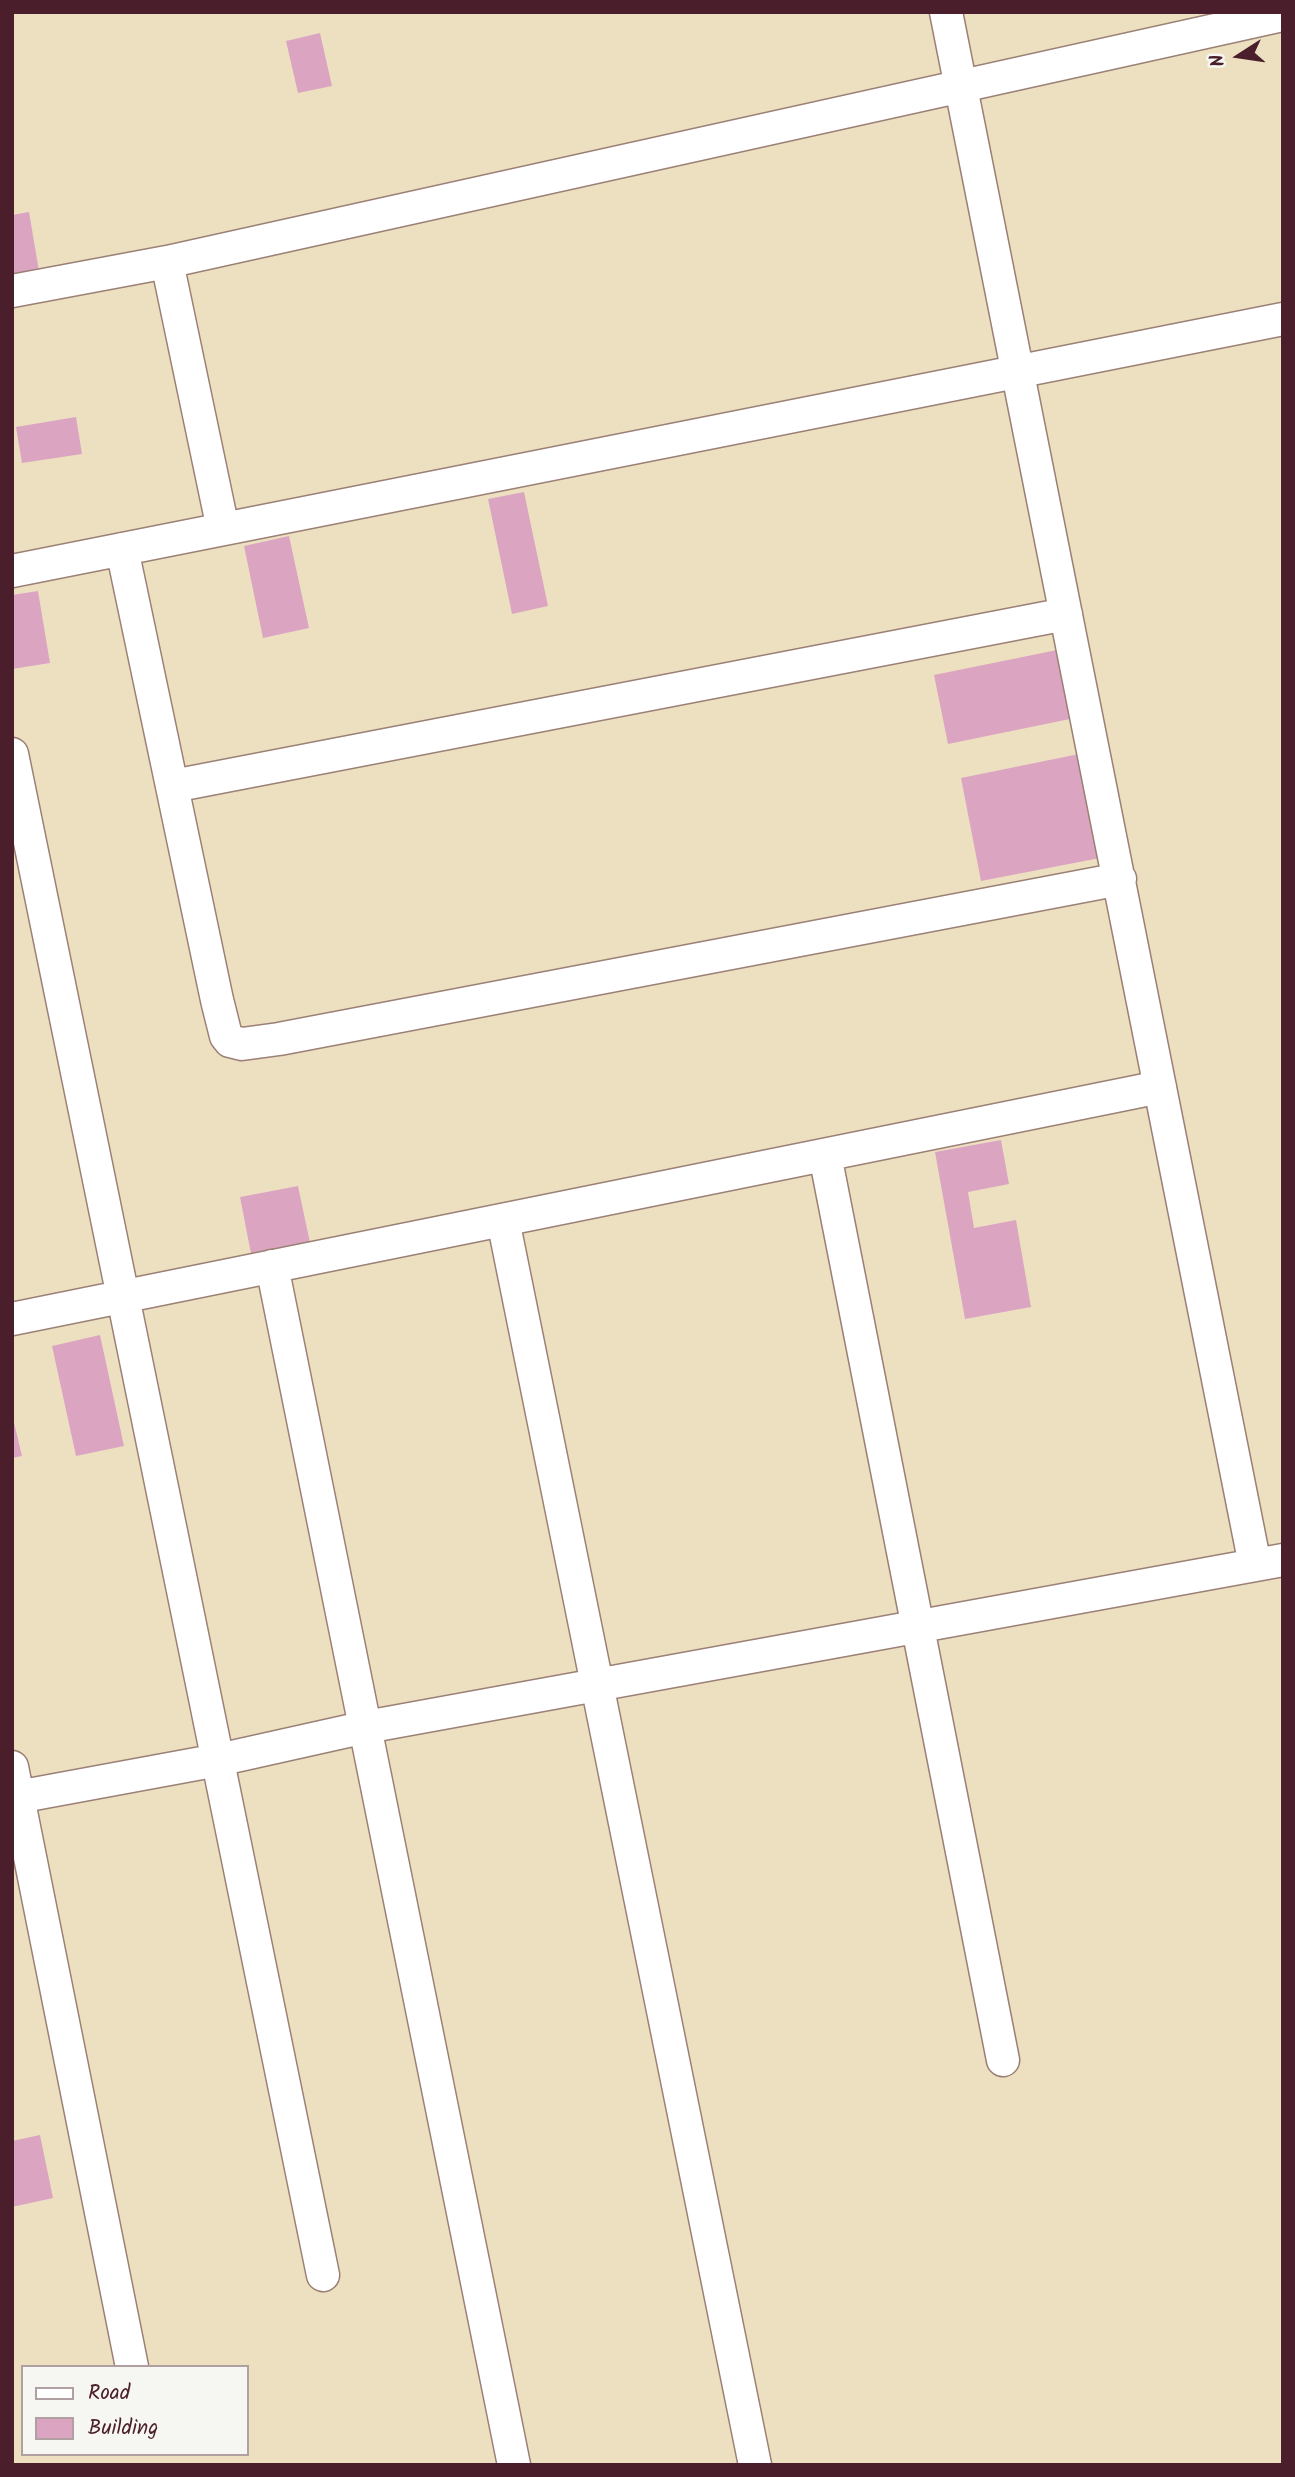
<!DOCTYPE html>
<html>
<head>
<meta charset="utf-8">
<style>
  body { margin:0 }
  #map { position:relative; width:1295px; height:2477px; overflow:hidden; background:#ede0c1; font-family:Kalam,sans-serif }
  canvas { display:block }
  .frame { position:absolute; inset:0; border:14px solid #4a1f2b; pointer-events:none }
  .legend { position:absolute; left:21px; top:2365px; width:228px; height:91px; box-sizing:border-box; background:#f6f6f2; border:2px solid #b1a0a2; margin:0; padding:9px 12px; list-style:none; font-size:21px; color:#4a1f2b }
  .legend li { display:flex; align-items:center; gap:14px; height:35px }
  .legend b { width:35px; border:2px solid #b1a0a2 }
  .north { position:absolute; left:1204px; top:21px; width:70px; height:70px; -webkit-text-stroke:5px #f6f6f2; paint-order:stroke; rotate:258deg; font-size:19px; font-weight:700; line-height:28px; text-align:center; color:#4a1f2b }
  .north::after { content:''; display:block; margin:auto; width:24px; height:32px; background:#4a1f2b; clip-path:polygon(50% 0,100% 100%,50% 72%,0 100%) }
</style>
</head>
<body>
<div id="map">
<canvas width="1295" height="2477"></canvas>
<div class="frame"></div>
<ul class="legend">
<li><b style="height:9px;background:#fff"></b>Road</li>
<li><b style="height:19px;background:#dba5c2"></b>Building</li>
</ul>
<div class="north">N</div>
</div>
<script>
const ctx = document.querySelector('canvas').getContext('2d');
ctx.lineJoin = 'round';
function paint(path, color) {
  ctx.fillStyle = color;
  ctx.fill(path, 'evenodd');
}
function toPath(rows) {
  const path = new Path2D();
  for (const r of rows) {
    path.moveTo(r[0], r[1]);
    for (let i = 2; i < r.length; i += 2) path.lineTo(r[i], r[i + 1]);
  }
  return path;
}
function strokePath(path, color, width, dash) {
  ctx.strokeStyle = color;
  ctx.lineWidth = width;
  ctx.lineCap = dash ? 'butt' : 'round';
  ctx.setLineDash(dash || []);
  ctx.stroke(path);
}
const building = toPath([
  [320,33,332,86,298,93,286,41],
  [29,212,39,271,12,276,12,215],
  [76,417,82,454,22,463,16,427],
  [524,492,548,606,512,614,488,499],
  [289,536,309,628,263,638,244,546],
  [38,591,50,663,12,669,12,595],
  [1057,650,1070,719,948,744,934,675],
  [1079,754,1100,858,981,881,961,778],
  [1001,1140,1009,1184,968,1192,974,1228,1016,1220,1031,1307,965,1319,935,1152],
  [298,1186,313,1257,254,1269,240,1197],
  [100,1335,124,1446,76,1456,52,1346],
  [12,1414,22,1456,12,1458],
  [40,2135,53,2198,12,2207,12,2141]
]);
const minor = toPath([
  [946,12,1255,1565],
  [167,262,223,529],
  [12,291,167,262,1283,15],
  [122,549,217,1000,226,1036,230,1041,242,1044,279,1039,1120,879],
  [12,571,1283,319],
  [12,754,323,2275],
  [173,786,1066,614],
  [825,1155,1003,2060],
  [503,1220,755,2465],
  [272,1266,514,2465],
  [12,1319,1160,1087],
  [12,1767,132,2367],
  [12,1798,218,1760,366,1727,1283,1560]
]);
paint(building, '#dba5c2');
strokePath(minor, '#9c8076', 35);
strokePath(minor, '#fff', 32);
</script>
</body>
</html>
